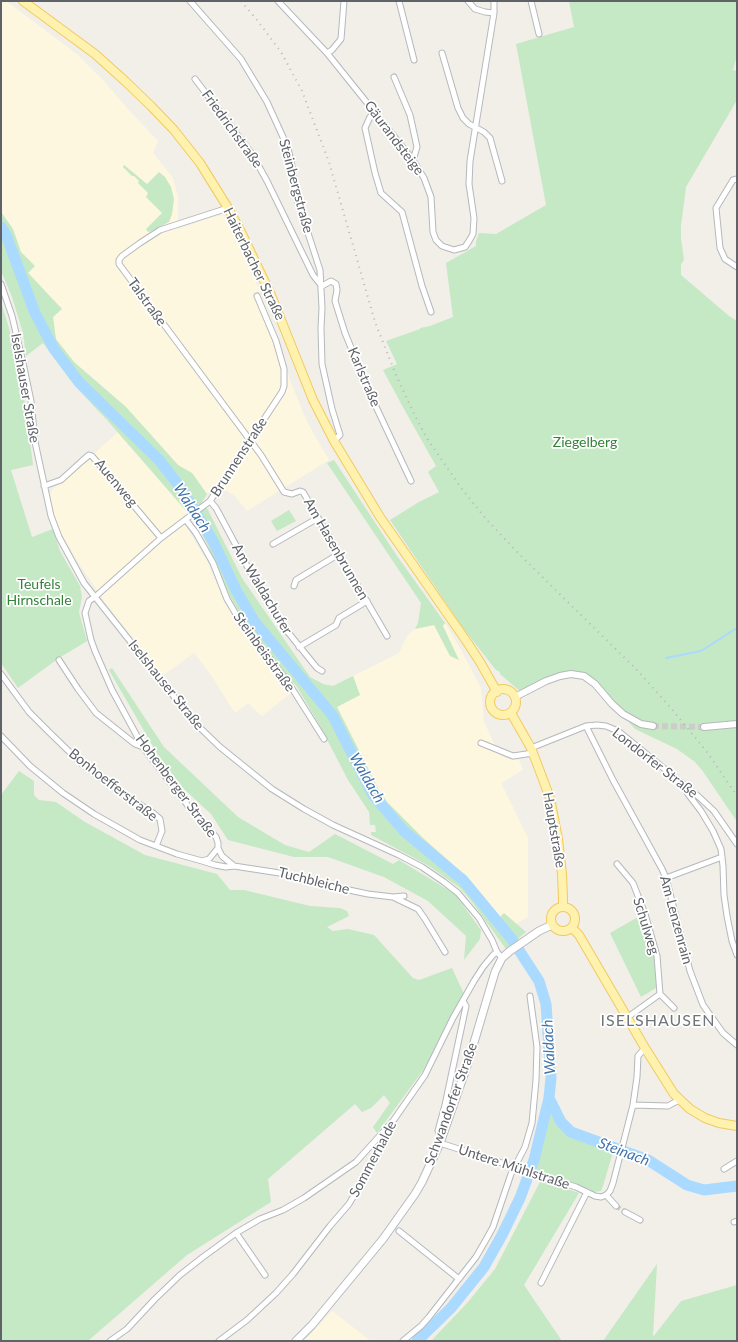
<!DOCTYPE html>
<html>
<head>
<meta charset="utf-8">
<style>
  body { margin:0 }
  #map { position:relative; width:738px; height:1342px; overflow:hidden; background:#f1efe8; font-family:Lato,sans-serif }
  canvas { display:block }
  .frame { position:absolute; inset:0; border:2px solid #5f6368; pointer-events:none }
</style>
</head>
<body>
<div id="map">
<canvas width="738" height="1342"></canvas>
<div class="frame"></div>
</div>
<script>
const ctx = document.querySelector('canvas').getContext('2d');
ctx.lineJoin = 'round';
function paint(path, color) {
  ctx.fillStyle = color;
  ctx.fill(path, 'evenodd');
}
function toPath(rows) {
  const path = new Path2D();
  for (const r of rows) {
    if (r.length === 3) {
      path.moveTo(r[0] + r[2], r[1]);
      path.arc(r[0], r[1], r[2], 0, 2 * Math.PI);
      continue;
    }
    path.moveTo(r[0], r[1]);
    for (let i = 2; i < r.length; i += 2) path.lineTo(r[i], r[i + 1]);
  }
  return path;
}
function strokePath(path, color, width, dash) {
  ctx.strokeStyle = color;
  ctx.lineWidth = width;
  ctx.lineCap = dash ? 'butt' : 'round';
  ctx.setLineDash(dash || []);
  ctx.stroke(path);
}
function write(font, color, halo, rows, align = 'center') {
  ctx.font = font + ' Lato,sans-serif';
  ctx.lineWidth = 3.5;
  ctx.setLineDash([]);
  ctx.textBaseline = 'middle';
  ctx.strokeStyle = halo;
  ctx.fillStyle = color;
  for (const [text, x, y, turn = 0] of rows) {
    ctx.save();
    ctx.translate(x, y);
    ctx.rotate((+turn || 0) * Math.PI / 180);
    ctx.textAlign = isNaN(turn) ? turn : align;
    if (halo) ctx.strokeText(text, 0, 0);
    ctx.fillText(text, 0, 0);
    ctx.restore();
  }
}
const commercial = toPath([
  [1,1,6,1,78,55,102,79,127,108,158,141,153,153,173,178,178,197,178,229,210,218,223,215,239,241,278,336,289,378,307,422,329,460,247,511,235,496,216,485,207,494,192,473,178,465,126,407,74,362,56,339,53,317,62,309,28,272,35,266,21,252,13,229,1,212],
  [118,432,188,513,181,518,207,561,225,603,237,621,291,693,262,716,248,703,235,713,209,672,194,653,162,676,105,602,74,556,61,533,52,509,50,494,53,489,87,462,98,450],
  [445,623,460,648,481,688,484,722,499,754,507,759,519,760,523,770,501,783,528,838,528,917,515,924,500,917,450,862,423,838,387,802,378,788,337,707,360,695,353,676,399,653,407,636,415,629],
  [332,1311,371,1341,304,1341]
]);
const green = toPath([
  [569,1,737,1,737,55,733,70,737,71,737,100,686,187,681,226,681,238,684,260,681,264,681,275,729,316,737,321,736,820,702,770,695,762,677,749,635,729,595,684,571,674,522,693,500,674,500,672,496,670,463,628,390,520,419,502,439,492,428,472,436,466,404,409,383,370,397,364,386,341,420,329,420,328,430,326,453,317,446,263,476,246,476,241,479,233,496,234,546,205,516,44,574,27],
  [124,165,147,184,159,172,165,177,171,187,174,199,172,214,169,222,152,231,148,232,146,229,162,213,146,197,148,193,138,183,139,181,134,176,132,176,123,167],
  [1,212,13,229,21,252,35,266,28,273,62,309,53,317,56,339,74,362,126,407,178,465,192,473,207,494,202,502,208,510,242,578,310,677,323,684,333,686,353,676,360,695,337,707,378,788,387,802,423,838,450,862,500,917,504,913,526,932,506,949,472,902,460,888,429,866,371,835,371,832,376,832,375,825,370,825,369,812,348,780,320,726,297,687,262,645,243,619,228,593,207,544,194,520,107,420,74,385,43,343,26,356,23,333,12,297,1,271],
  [1,302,9,328,19,372,26,409,33,465,11,470,32,537,53,529,60,551,80,586,82,597,79,612,87,641,59,658,18,688,1,663],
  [334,460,397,556,445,623,443,626,459,660,450,656,434,625,415,629,418,623,421,603,327,463],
  [289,510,296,521,277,531,271,521],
  [112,668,164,747,238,817,285,845,309,852,335,834,393,864,399,860,455,894,481,930,480,939,464,960,466,936,428,901,384,877,328,857,294,857,228,840,211,814,184,789,158,755,109,670],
  [19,771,34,781,34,795,39,800,56,802,85,822,145,855,217,874,230,890,244,890,310,906,340,908,347,911,349,916,327,927,333,931,348,929,374,935,413,978,419,980,452,968,464,994,424,1069,377,1133,373,1127,390,1103,384,1095,371,1108,362,1112,355,1104,268,1179,271,1202,187,1255,89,1340,85,1341,1,1341,1,834,2,833,1,832,1,795],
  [638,917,651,956,657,956,656,988,641,997,610,933],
  [547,1110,568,1136,613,1152,603,1186,601,1191,594,1192,534,1170],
  [541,1180,579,1193,524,1285,562,1341,431,1341,468,1302,495,1269],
  [657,1264,653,1337,681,1301,737,1285,737,1341,603,1341]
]);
const stream = toPath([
  [666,658,701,651,737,628]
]);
const river = toPath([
  [1,227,6,235,35,313,54,349,79,382,159,460,181,488,213,541,236,590,254,621,333,716,373,795,404,831,463,880,511,938,539,981,546,1004,551,1078,549,1098,534,1160,520,1198,502,1235,484,1267,451,1308,417,1341],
  [549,1098,561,1122,571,1132,648,1160,687,1185,704,1190,737,1186]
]);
const minorTunnel = toPath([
  [616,1206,625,1212]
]);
const tertiaryTunnel = toPath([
  [653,726,704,727]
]);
const minor = toPath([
  [190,1,241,59,267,102,288,148,293,171,295,193,320,270,322,308,321,328,322,364,332,409,340,435,334,441],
  [278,1,327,53,413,160,424,178,431,197,433,232,436,240,442,246,454,250,465,247,469,241,473,234,474,218,469,184,470,161,494,13,494,1],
  [399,1,414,60],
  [468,1,475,9,485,12,494,13],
  [531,1,539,34],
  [327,53,332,50,341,39,344,1],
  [442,53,458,108,463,118,469,124,484,132,490,138,502,181],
  [394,77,410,115,417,147,413,160],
  [195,79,252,154,267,181,313,275,321,285],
  [376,113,370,117,365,128,375,173,381,193,402,212,422,286,431,312],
  [737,179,733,180,716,208,720,248,725,259,737,267],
  [228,208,160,230,140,243,122,256,119,260,119,264,261,455,284,492,292,494,300,491,303,492,387,636],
  [1,284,12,316,23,363,31,401,35,442,51,516,59,537,84,583,195,723,220,747,272,789,304,809,333,825,399,855,422,867,444,882,458,893,479,918,492,940,497,952,502,958],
  [322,286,331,281,336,284,337,290,335,301,345,333,370,394,411,481],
  [44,486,61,480,82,461,89,455,92,456,161,538],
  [210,501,216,508,253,577,287,631,317,668,322,671],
  [186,520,196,533,213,563,227,599,240,621,288,682,324,739],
  [273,544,318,518],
  [294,586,296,580,339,554],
  [299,647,336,625,339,618,367,601],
  [59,660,78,689,96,713,135,744,143,747],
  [1,674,29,712,49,732,83,765,117,790,153,813,160,819,162,831,156,846],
  [586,726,613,780,662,869,666,878,690,971,703,1005,723,1033,737,1045],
  [1,736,30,766,63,793,94,814,140,840,177,854,202,861,209,859,218,848],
  [481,743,513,756,533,753],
  [531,748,586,726,597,725,606,726,618,731,699,797,714,811,737,844],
  [686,786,685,789,688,794,701,811,713,831,721,849,723,866,724,895,727,916,732,941,737,955],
  [202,861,215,865,226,867,234,866,286,874,330,886,368,894,393,897,404,896],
  [617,864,633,883,645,914,657,956,660,994,628,1017],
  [234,866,222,856,218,848,218,843,216,837,189,807,143,747,112,690,95,651,91,640,85,613,89,601,95,597,161,538,210,501,282,392,284,386,284,369,276,341,257,296],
  [666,878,722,857],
  [393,897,418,909,425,919,445,952],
  [660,994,674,1008],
  [633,1105,668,1106,679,1100],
  [442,1137,438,1131,445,1105,466,1006,463,1001],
  [440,1143,576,1187,595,1196,601,1197,606,1195,610,1191,613,1183,633,1105,637,1077,638,1056,645,1048],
  [724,1169,737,1161],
  [606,1195,616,1206],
  [625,1212,640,1220],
  [734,1222,737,1221],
  [399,1231,459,1279],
  [236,1233,265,1275],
  [541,1283,587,1192],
  [110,1341,127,1329,155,1299,180,1275,203,1257,236,1233,260,1219,283,1210,304,1198,356,1162,393,1121,425,1075,453,1018,474,981,483,967,493,955,497,952],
  [219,1341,247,1320,276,1293,293,1274,330,1226,349,1204,372,1165,392,1127,392,1122],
  [403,1341,421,1326,429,1317,476,1257,487,1238,493,1227,511,1174,525,1147,532,1123,536,1080,537,1047,530,996]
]);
const tertiary = toPath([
  [515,697,546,681,560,676,571,674,584,676,595,684,612,704,623,714,641,724,653,726],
  [704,727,737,724]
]);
const secondary = toPath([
  [296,1341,312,1325,383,1239,415,1194,422,1182,440,1143,467,1066,495,972,502,958,510,951,539,931,552,925]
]);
const primary = toPath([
  [23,1,95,54,125,81,151,106,174,130,200,163,228,208,241,232,271,295,313,400,334,441,380,517,467,642,480,662,497,692],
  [503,702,13],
  [511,713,531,748,550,798,558,839,562,874,563,898,563,907],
  [563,919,12],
  [572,928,579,935,645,1048,674,1094,690,1109,705,1118,719,1123,737,1126]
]);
const rail = toPath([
  [241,1,257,20,281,52,302,91,329,162,375,322,396,375,416,418,428,440,462,489,486,519,519,554,638,671,670,707,707,752,737,796]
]);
const streetNames = [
  ["Friedrichstraße",232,129,54],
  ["Gäurandsteige",394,138,53],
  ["Steinbergstraße",296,186,75],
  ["Haiterbacher Straße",254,264,64],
  ["Talstraße",147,302,54],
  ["Karlstraße",364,377,67],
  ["Iselshauser Straße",25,388,80],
  ["Brunnenstraße",239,457,-57],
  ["Auenweg",116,483,50],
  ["Am Hasenbrunnen",336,549,60],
  ["Am Waldachufer",262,589,59],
  ["Steinbeisstraße",264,652,54],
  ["Iselshauser Straße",166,685,51],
  ["Londorfer Straße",655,763,38],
  ["Bonhoefferstraße",113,785,38],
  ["Hohenberger Straße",176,786,53],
  ["Hauptstraße",554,830,80],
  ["Tuchbleiche",314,881,14],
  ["Am Lenzenrain",676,920,75],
  ["Schulweg",646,926,73],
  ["Schwandorfer Straße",451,1104,-70],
  ["Sommerhalde",373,1159,-62],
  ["Untere Mühlstraße",514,1167,18]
];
const parkNames = [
  ["Ziegelberg",585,442],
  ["Teufels",39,584],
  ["Hirnschale",39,600]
];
const waterNames = [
  ["Waldach",192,508,57],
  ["Waldach",367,778,60],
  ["Waldach",549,1047,-93],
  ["Steinach",624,1152,21]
];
const quarterNames = [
  ["ISELSHAUSEN",658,1021]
];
paint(commercial, '#fef7e0');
paint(green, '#c5e8c5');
strokePath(stream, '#aadaff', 2);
strokePath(river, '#aadaff', 11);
strokePath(minorTunnel, '#ccccc8', 5, [5, 2.5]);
strokePath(tertiaryTunnel, '#ccccc8', 6, [6, 3]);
strokePath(minor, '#b5b8bc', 7);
strokePath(tertiary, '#b5b8bc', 8);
strokePath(secondary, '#b6babf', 9);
strokePath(primary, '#f2c960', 10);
strokePath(minor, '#fff', 5);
strokePath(tertiary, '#fff', 6);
strokePath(secondary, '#fff', 7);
strokePath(primary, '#fff2af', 8);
strokePath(rail, '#b6b7b8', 2, [1, 5]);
write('14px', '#5f6368', '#fff', streetNames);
write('14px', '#348238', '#fff', parkNames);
write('italic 15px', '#4174aa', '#fff', waterNames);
ctx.letterSpacing = '1px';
write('16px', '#70757a', '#fff', quarterNames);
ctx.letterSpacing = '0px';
</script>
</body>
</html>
